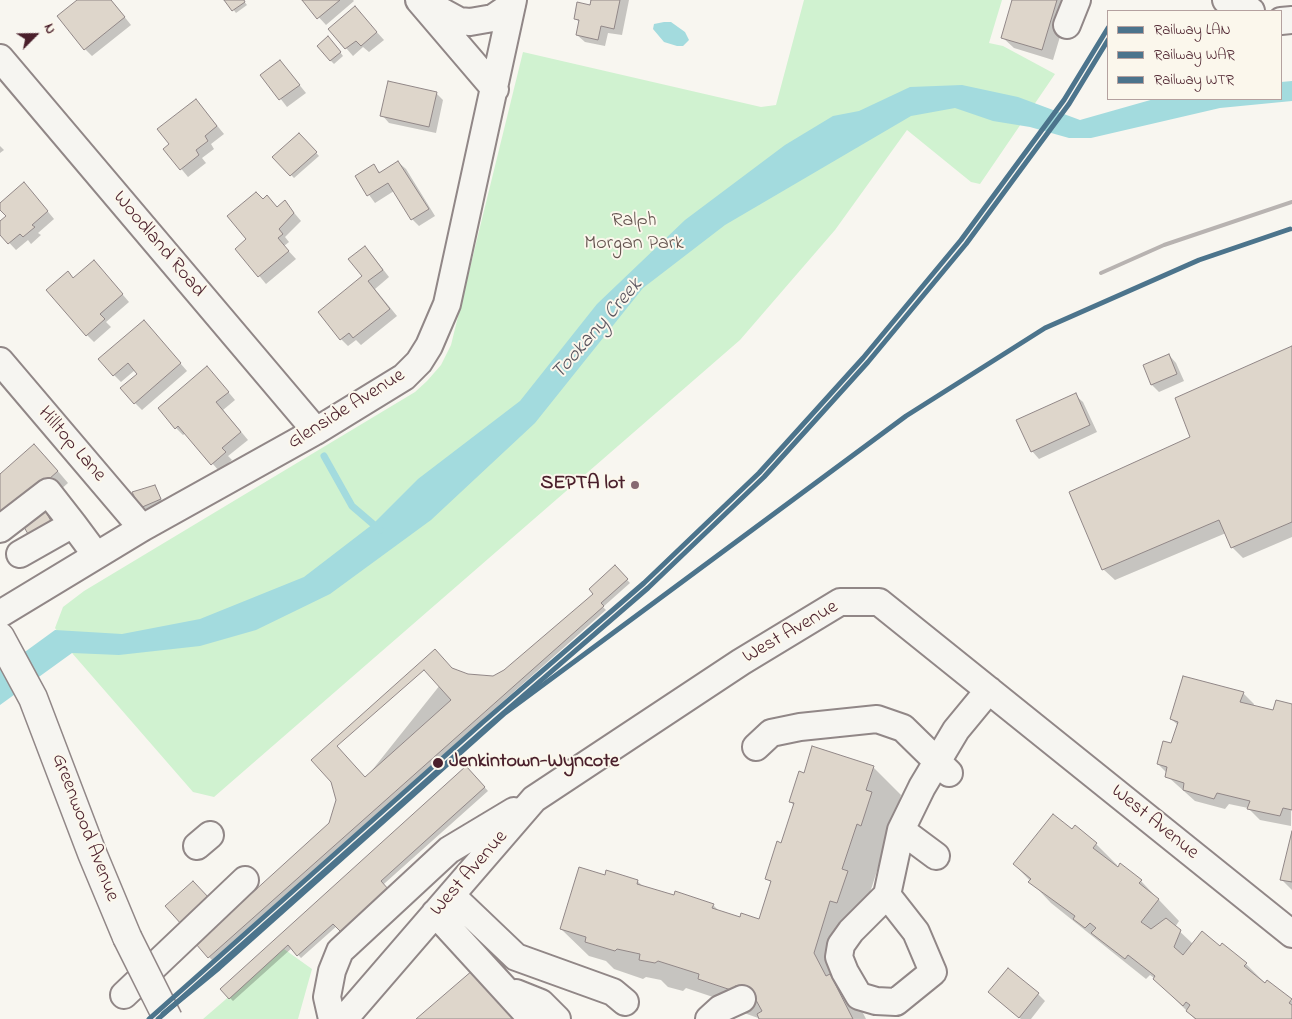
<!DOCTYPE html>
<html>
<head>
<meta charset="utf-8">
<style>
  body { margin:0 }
  #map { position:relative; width:1292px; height:1019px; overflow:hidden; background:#f8f6f0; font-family:"Indie Flower",sans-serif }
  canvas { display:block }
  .legend { position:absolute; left:1107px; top:10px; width:175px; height:90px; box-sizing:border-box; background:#fbf7ec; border:1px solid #b4a19f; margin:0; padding:6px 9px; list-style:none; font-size:15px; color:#4a1f2b }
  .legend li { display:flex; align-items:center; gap:10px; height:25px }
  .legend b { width:25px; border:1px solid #b4a19f }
  .north { position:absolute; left:10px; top:10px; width:50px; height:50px; -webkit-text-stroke:4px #fbf7ec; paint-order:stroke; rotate:67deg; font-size:14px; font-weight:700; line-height:20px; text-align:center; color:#4a1f2b }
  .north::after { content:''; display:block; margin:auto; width:18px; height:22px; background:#4a1f2b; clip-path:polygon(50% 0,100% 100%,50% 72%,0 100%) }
</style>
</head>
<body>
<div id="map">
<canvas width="1292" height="1019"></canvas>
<ul class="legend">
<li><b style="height:6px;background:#4c748c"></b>Railway LAN</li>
<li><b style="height:6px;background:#4c748c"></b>Railway WAR</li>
<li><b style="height:6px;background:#4c748c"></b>Railway WTR</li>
</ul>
<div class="north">N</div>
</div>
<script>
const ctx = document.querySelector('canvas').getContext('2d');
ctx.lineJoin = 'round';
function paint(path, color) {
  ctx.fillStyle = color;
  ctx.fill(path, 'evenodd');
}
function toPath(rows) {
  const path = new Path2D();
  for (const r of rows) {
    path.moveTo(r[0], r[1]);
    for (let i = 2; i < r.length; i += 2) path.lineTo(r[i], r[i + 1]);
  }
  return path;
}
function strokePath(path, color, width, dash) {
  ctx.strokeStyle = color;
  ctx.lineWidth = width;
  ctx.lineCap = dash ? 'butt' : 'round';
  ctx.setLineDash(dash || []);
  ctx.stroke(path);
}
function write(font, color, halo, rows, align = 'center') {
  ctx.font = font + ' "Indie Flower",sans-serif';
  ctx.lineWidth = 4;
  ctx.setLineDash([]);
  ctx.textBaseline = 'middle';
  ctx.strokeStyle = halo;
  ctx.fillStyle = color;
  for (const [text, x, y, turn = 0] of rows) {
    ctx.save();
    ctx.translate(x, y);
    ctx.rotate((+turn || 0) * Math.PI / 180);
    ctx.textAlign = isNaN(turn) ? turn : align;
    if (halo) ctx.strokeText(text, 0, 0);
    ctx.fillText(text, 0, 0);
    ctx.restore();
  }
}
const green = toPath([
  [804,0,1002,0,989,43,1003,46,1055,74,980,184,971,182,907,130,835,230,740,340,214,797,193,792,72,653,55,628,63,607,84,591,415,392,427,381,441,365,451,345,523,52,761,107,776,105],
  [284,949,312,969,298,1019,203,1019]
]);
const water = toPath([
  [664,22,671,22,685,32,689,40,683,46,677,46,664,42,653,29,654,24],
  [1292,81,1292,101,1220,108,1091,138,1069,138,1030,127,993,121,955,108,911,116,725,225,643,288,535,423,431,520,330,594,256,630,200,646,119,655,72,653,0,705,0,670,55,630,122,634,200,619,304,577,373,524,418,479,520,401,597,304,685,220,785,145,833,116,859,111,910,87,962,85,1018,97,1080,120,1154,99,1281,99,1281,82]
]);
const shadow = toPath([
  [79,0,111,0,131,25,92,56,85,49],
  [226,0,243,0,247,5,236,13],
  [303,0,353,0,354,1,326,25],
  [593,0,629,0,622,35,608,33,605,46,585,42,577,35,580,23,575,18,591,6],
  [1013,0,1071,0,1053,60,1014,48,1002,37],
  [355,8,384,40,369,52,363,47,353,56,346,48],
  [332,41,343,56,334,64,330,60],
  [280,61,306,93,287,107,262,75],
  [436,93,443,100,436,133,389,123,382,115],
  [196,100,224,134,211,144,214,149,202,158,206,163,188,177,165,149,171,145],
  [299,134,319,156,294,178,274,157],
  [0,146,4,150,0,153],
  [398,162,406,169,435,216,419,226,412,219,394,191,375,203,356,177,373,166,381,173],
  [31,191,54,219,38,233,41,235,31,244,28,240,16,250,0,233,0,223,7,216,0,205],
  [285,202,301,221,285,237,289,242,284,246,296,259,266,284,237,249],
  [372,255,389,277,375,289,397,316,361,345,356,340,348,346,341,339],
  [101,269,129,302,106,322,111,327,94,342,87,335,73,279],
  [151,329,187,371,142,410,135,403,138,374,135,370,121,382,114,375],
  [1292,347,1292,537,1243,558,1232,547,1226,533,1115,580,1103,569,1192,437],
  [1169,355,1176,363,1184,381,1159,392,1152,385,1144,366],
  [214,375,235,400,223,410,248,440,228,456,232,460,219,471,186,433,183,435,176,428],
  [1075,395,1083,402,1097,432,1039,459,1032,451],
  [45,456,68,483,41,507,50,516,61,536,23,523,0,476],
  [154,487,163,502,144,511,141,507],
  [615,567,630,583,603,607,606,610,212,960,209,957,198,944,330,823,452,670,468,675,494,677,505,671,595,594],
  [1243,693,1254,704,1253,707,1274,712,1292,705,1291,826,1260,820,1248,808,1229,804,1225,809,1195,801,1167,776,1167,773,1158,764,1172,745,1178,725,1171,719],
  [873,767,901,795,842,981,858,1003,866,1019,761,1019,727,1007,719,999,686,988,683,991,668,987,661,980,646,977,643,979,614,969,606,961,589,956,561,929,606,877,637,881,644,887,675,897,713,905,721,913,741,919,760,921,772,883,767,879,782,845,794,806,790,801,805,775],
  [470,771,488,791,301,958,292,948,233,1001,221,989],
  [1072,831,1096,844,1117,865,1116,867,1141,881,1179,921,1175,927,1193,944,1220,947,1246,964,1266,984,1268,981,1292,1001,1292,1019,1195,1019,1154,978,1150,975,1146,979,1051,903,1014,864],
  [1292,836,1292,890,1281,879],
  [1038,994,1045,1001,1031,1019,1021,1019,997,999]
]);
const stream = toPath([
  [324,456,352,506,380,530]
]);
const building = toPath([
  [77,0,111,0,125,17,84,50,57,16,77,0],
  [224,0,244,0,245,2,232,11,224,0],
  [302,0,340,0,317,19,302,0],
  [591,0,620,0,614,29,601,26,598,40,576,35,579,20,574,19,577,2,590,5,591,0],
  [1012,0,1057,0,1042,50,1001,38,1012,0],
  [355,6,377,32,361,46,356,41,345,49,328,29,355,6],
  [328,36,341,52,330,61,317,46,328,36],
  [280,60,300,85,279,100,260,75,280,60],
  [388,81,437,92,429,127,380,116,388,81],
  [196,99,217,126,205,136,208,141,196,150,199,155,180,170,163,149,169,144,157,129,196,99],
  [299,133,317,152,290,176,272,157,299,133],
  [398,161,429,209,411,220,388,183,367,196,355,176,374,164,379,173,398,161],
  [24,182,48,211,32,225,35,227,23,237,20,234,8,244,0,235,0,221,6,216,0,210,0,203,24,182],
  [256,192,263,199,267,195,277,207,285,200,294,213,279,229,283,234,278,238,289,251,258,277,235,249,246,239,227,216,256,192],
  [365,246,383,270,368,281,390,309,353,338,349,333,340,340,318,312,362,276,348,259,365,246],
  [94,260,123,294,100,314,105,319,86,336,46,290,68,271,73,278,94,260],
  [144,320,181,363,134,404,120,388,137,374,128,363,113,376,98,359,144,320],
  [1292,346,1292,522,1231,548,1219,520,1102,570,1069,492,1190,437,1175,398,1292,346],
  [1169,354,1177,374,1151,385,1143,365,1169,354],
  [207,366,229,392,216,402,241,432,222,448,226,452,211,465,178,426,175,429,158,408,207,366],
  [1076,393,1090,425,1031,452,1016,420,1076,393],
  [34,444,58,471,2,521,0,519,0,474,34,444],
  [155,485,161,499,140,508,132,492,155,485],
  [43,507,55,528,32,541,20,520,43,507],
  [615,565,628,579,601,603,604,606,208,958,196,944,329,823,336,800,331,782,311,760,435,649,452,668,468,674,493,676,504,670,593,594,589,589,615,565],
  [424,670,451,700,365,777,337,746,424,670],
  [1183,676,1244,692,1240,702,1273,710,1276,700,1292,704,1292,810,1283,808,1280,816,1247,809,1250,801,1217,793,1214,799,1183,790,1184,783,1165,777,1167,767,1157,764,1163,741,1171,743,1178,722,1170,719,1183,676],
  [812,746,874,766,866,790,872,792,861,826,857,824,842,869,848,871,837,903,830,901,814,953,826,976,830,974,853,1019,759,1019,757,1014,762,1011,751,991,735,986,734,991,698,979,699,974,658,961,655,963,639,960,640,954,617,949,615,951,585,942,586,937,560,929,579,867,605,875,606,870,638,880,637,884,674,895,675,891,714,904,712,908,740,917,741,913,759,919,771,881,765,879,777,841,781,843,794,803,789,802,799,771,804,773,812,746],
  [466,766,485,787,381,881,389,890,342,933,333,924,297,956,288,945,229,999,220,989,466,766],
  [1053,814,1072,829,1075,825,1097,843,1093,848,1118,867,1120,863,1142,880,1139,883,1159,899,1141,922,1151,929,1166,918,1181,930,1174,947,1183,955,1202,931,1220,946,1222,943,1247,963,1244,966,1265,983,1267,980,1292,999,1289,1003,1292,1005,1292,1019,1196,1019,1186,1011,1190,1005,1186,1002,1183,1006,1153,979,1155,976,1128,955,1125,959,1091,933,1096,928,1090,923,1085,928,1073,919,1075,916,1028,882,1031,879,1013,864,1053,814],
  [1292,831,1292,882,1280,880,1292,831],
  [193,881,210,899,182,925,165,906,193,881],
  [1008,968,1039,993,1019,1018,988,992,1008,968],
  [473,970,514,1019,416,1019,473,970]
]);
const minor = toPath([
  [419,0,495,89],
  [1226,0,1251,11],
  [430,5,459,21,470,22,493,18,512,5],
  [1281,21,1292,20],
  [1067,25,1077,0],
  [0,58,316,431],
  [0,361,142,528],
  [0,529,48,492,73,524],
  [20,554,73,524,96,555],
  [0,614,142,528,316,431,404,377,419,362,429,346,447,304,513,0],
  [756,747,771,733,800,727,877,719,903,728,949,773],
  [901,830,936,856],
  [197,846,210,835],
  [451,895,516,957,613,992,625,1002],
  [887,895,916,932,933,972,896,1002,876,1001,859,996,845,972,839,957,841,945,851,931,887,895,901,830,922,787,956,730,989,690],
  [435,913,532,1019],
  [516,993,541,1003,557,1019],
  [124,995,245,880],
  [332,1019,327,997,332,971,340,951,449,850,514,811],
  [344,1019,534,799,741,662,840,602,879,602,1292,934],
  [709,1019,720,1009,742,999]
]);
const major = toPath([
  [0,637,33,698,92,853,127,937]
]);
const rail = toPath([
  [1101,273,1164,245,1292,202]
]);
const majorBridge = toPath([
  [127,937,168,1019]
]);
const rail1 = toPath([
  [149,1019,482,723,644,583,759,473,863,358,961,240,1064,100,1108,28]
]);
const rail2 = toPath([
  [158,1019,486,728,648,588,764,477,868,362,966,244,1069,104,1108,40]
]);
const rail3 = toPath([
  [163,1014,219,968,505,713,906,416,1045,328,1199,260,1290,229]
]);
const markers = [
  [635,485,5,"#876a70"],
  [438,763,6,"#4a1f2b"]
];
const parkNames = [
  ["Ralph",634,222],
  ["Morgan Park",634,245]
];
const streetNames = [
  ["Woodland Road",158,245,50],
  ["Glenside Avenue",347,410,-32],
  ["Hilltop Lane",71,445,49],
  ["West Avenue",791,633,-30],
  ["West Avenue",1154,823,39],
  ["Greenwood Avenue",84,828,69],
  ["West Avenue",470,874,-49]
];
const poiNames = [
  ["SEPTA lot",625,485]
];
const stopNames = [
  ["Jenkintown-Wyncote",449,763]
];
const waterNames = [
  ["Tookany Creek",598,330,-49]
];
paint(green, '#d0f2d0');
paint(water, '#a3dbde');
paint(shadow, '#0003');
strokePath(stream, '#a3dbde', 7);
paint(building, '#ded6cb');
strokePath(building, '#918787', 1);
strokePath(minor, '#918787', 30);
strokePath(major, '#918787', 31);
strokePath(minor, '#f6f5f1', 26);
strokePath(major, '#f6f5f1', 28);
strokePath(rail, '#b8b3b1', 4);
strokePath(majorBridge, '#918787', 31, []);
strokePath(majorBridge, '#f6f5f1', 28);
strokePath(rail1, '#4c748c', 5);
strokePath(rail2, '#4c748c', 5);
strokePath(rail3, '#4c748c', 5);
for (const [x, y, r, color] of markers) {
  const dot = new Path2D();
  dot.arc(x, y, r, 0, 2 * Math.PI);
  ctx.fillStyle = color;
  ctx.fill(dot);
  strokePath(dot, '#fbf7ec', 2);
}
write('20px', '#63534e', '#fbf7ec', parkNames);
write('20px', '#4a1f2b', '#fbf7ec', streetNames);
write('bold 20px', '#4a1f2b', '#fbf7ec', poiNames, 'right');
write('bold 20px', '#4a1f2b', '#fbf7ec', stopNames, 'left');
write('italic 21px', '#5a545e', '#fbf7ec', waterNames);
</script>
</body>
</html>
